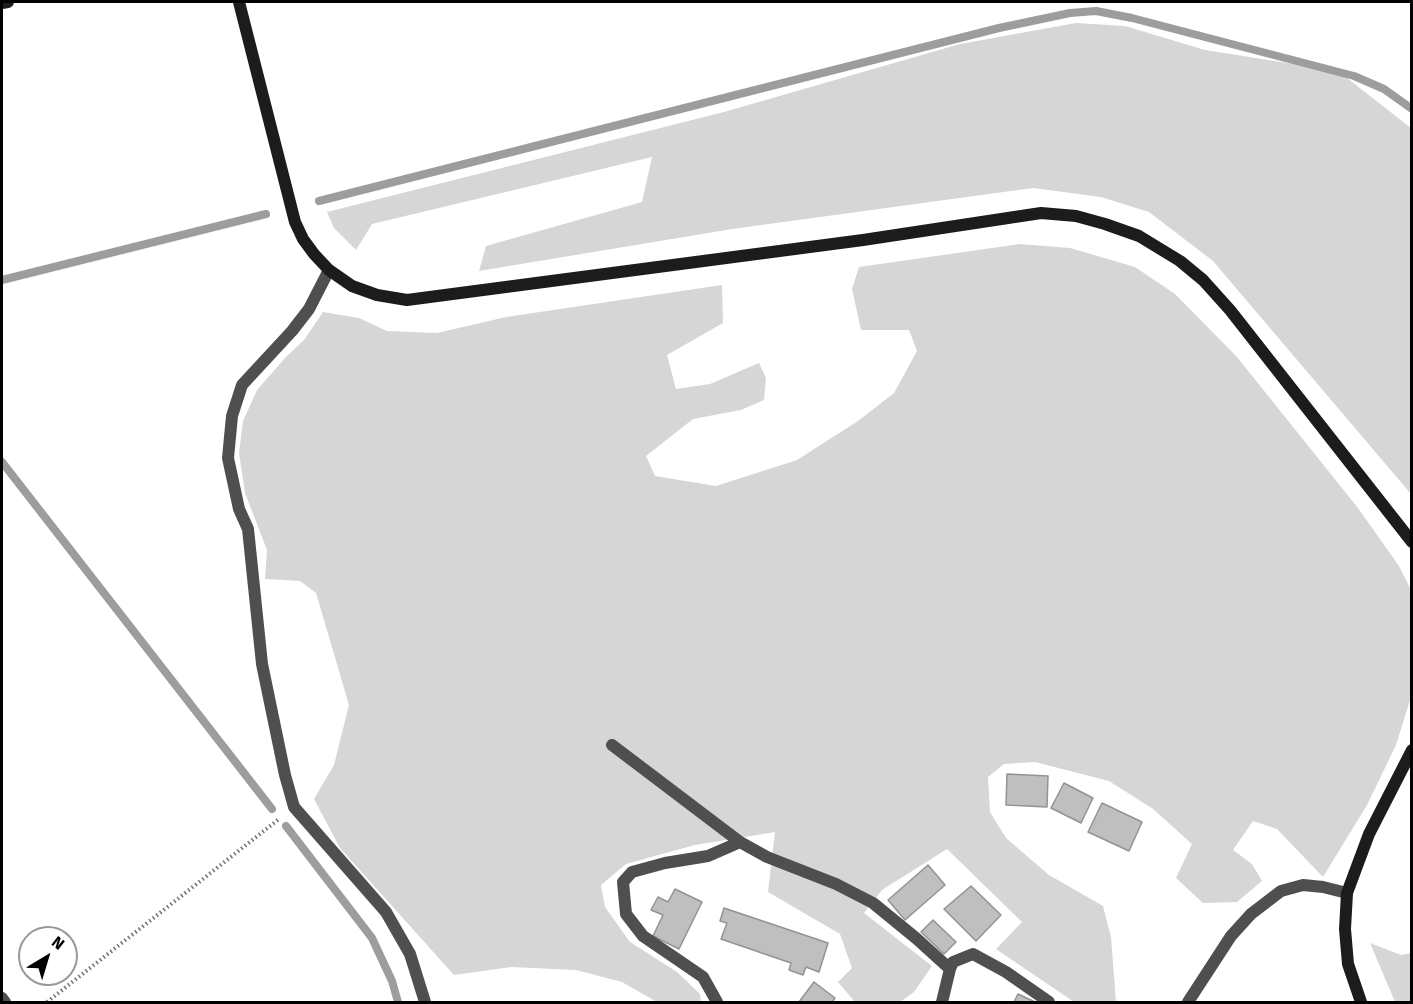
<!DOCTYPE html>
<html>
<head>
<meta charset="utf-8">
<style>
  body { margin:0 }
  #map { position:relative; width:1413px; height:1004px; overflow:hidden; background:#fff; font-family:"Fira Sans",sans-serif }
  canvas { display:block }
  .frame { position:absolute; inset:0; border:3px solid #000; pointer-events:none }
  .north { position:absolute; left:18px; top:926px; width:60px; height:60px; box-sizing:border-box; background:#fff; border:2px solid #999; border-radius:50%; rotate:38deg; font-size:16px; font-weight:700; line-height:24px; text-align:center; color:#000 }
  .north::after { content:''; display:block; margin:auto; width:21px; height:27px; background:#000; clip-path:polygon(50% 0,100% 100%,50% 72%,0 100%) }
</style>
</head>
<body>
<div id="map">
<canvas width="1413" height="1004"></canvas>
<div class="frame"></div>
<div class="north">N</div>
</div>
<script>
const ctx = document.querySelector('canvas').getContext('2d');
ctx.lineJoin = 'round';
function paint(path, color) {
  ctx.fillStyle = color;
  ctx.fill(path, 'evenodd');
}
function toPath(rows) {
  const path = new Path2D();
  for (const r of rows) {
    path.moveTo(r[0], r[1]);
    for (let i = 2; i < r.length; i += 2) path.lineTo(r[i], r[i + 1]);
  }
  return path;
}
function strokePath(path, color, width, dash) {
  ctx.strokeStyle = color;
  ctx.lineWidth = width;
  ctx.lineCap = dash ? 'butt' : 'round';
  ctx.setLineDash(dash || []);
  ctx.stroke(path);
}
const green = toPath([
  [1076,23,1125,26,1205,50,1338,71,1411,128,1411,494,1213,261,1149,212,1101,197,1033,188,732,229,479,271,486,246,642,202,652,157,372,224,356,250,334,228,327,212,724,112,960,44],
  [1020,244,1070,248,1135,267,1175,294,1237,357,1358,508,1399,566,1411,590,1411,697,1396,745,1367,805,1323,877,1277,829,1253,821,1233,850,1252,864,1262,881,1237,902,1203,903,1176,878,1192,844,1153,809,1109,781,1035,762,1004,764,988,777,990,812,1006,838,1049,875,1103,906,1111,937,1116,1002,1074,1002,996,949,1022,922,947,849,882,890,864,913,932,966,914,992,900,1002,855,1002,838,982,852,968,840,934,768,892,775,832,695,845,626,864,601,885,605,907,630,942,677,972,700,994,701,1002,657,1002,622,982,576,970,511,967,454,975,340,848,314,799,334,765,349,705,316,593,300,581,265,579,267,550,245,493,239,453,243,421,257,390,286,357,304,340,323,312,359,318,387,331,437,333,506,317,722,285,723,323,667,355,676,389,710,384,759,363,766,378,764,400,741,410,693,419,646,456,655,476,716,486,797,460,858,421,894,393,917,351,909,330,861,330,852,289,859,267],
  [1370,943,1401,955,1411,953,1411,1002,1395,1002]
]);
const stream = toPath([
  [319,201,999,28,1070,13,1096,11,1132,18,1354,76,1384,89,1412,109],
  [2,280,266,214],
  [2,462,272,809],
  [286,826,372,938,392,981,398,1002]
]);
const building = toPath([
  [1007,774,1048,776,1047,807,1006,805,1007,774],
  [1064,783,1093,798,1081,823,1051,808,1064,783],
  [1102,803,1142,822,1129,851,1088,832,1102,803],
  [928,865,945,885,905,920,888,900,928,865],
  [971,886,1001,915,976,941,944,909,971,886],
  [675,889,702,902,679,949,653,936,663,915,651,910,658,897,668,902,675,889],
  [724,908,828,943,819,972,806,967,803,975,789,970,791,963,721,939,727,923,720,921,724,908],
  [933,920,956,942,944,954,921,932,933,920],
  [814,982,835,998,832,1002,799,1002,814,982],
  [1018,994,1035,1002,1014,1002,1018,994]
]);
const path = toPath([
  [47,1002,279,819]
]);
const lane = toPath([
  [612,745,740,842,767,857,836,884,873,903,917,939,950,969],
  [717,1002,703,977,643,936,626,914,623,882,632,872,665,863,708,856,740,842],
  [942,1002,950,969,953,962,973,954,1006,972,1049,1002]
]);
const street = toPath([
  [329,270,309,309,292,331,242,385,232,416,228,458,239,509,248,529,262,664,285,775,294,807,386,912,410,954,425,1002],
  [2,998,5,1002],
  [1188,1002,1231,936,1251,914,1281,891,1303,885,1323,887,1347,893]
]);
const secondary = toPath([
  [239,2,295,222,303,239,314,254,329,270,352,286,377,295,407,300,863,240,1041,213,1076,216,1105,224,1139,236,1180,261,1203,280,1230,310,1412,542],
  [2,3,8,2],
  [1361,1002,1348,964,1345,929,1347,893,1369,834,1412,750]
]);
paint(green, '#d6d6d6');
strokePath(stream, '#9d9d9d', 8);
paint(building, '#bfbfbf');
strokePath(building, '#939393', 1.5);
strokePath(path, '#717171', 4, [1.5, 3]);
strokePath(lane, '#4f4f4f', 12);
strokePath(street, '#4f4f4f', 12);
strokePath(secondary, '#1c1c1c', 12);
</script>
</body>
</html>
